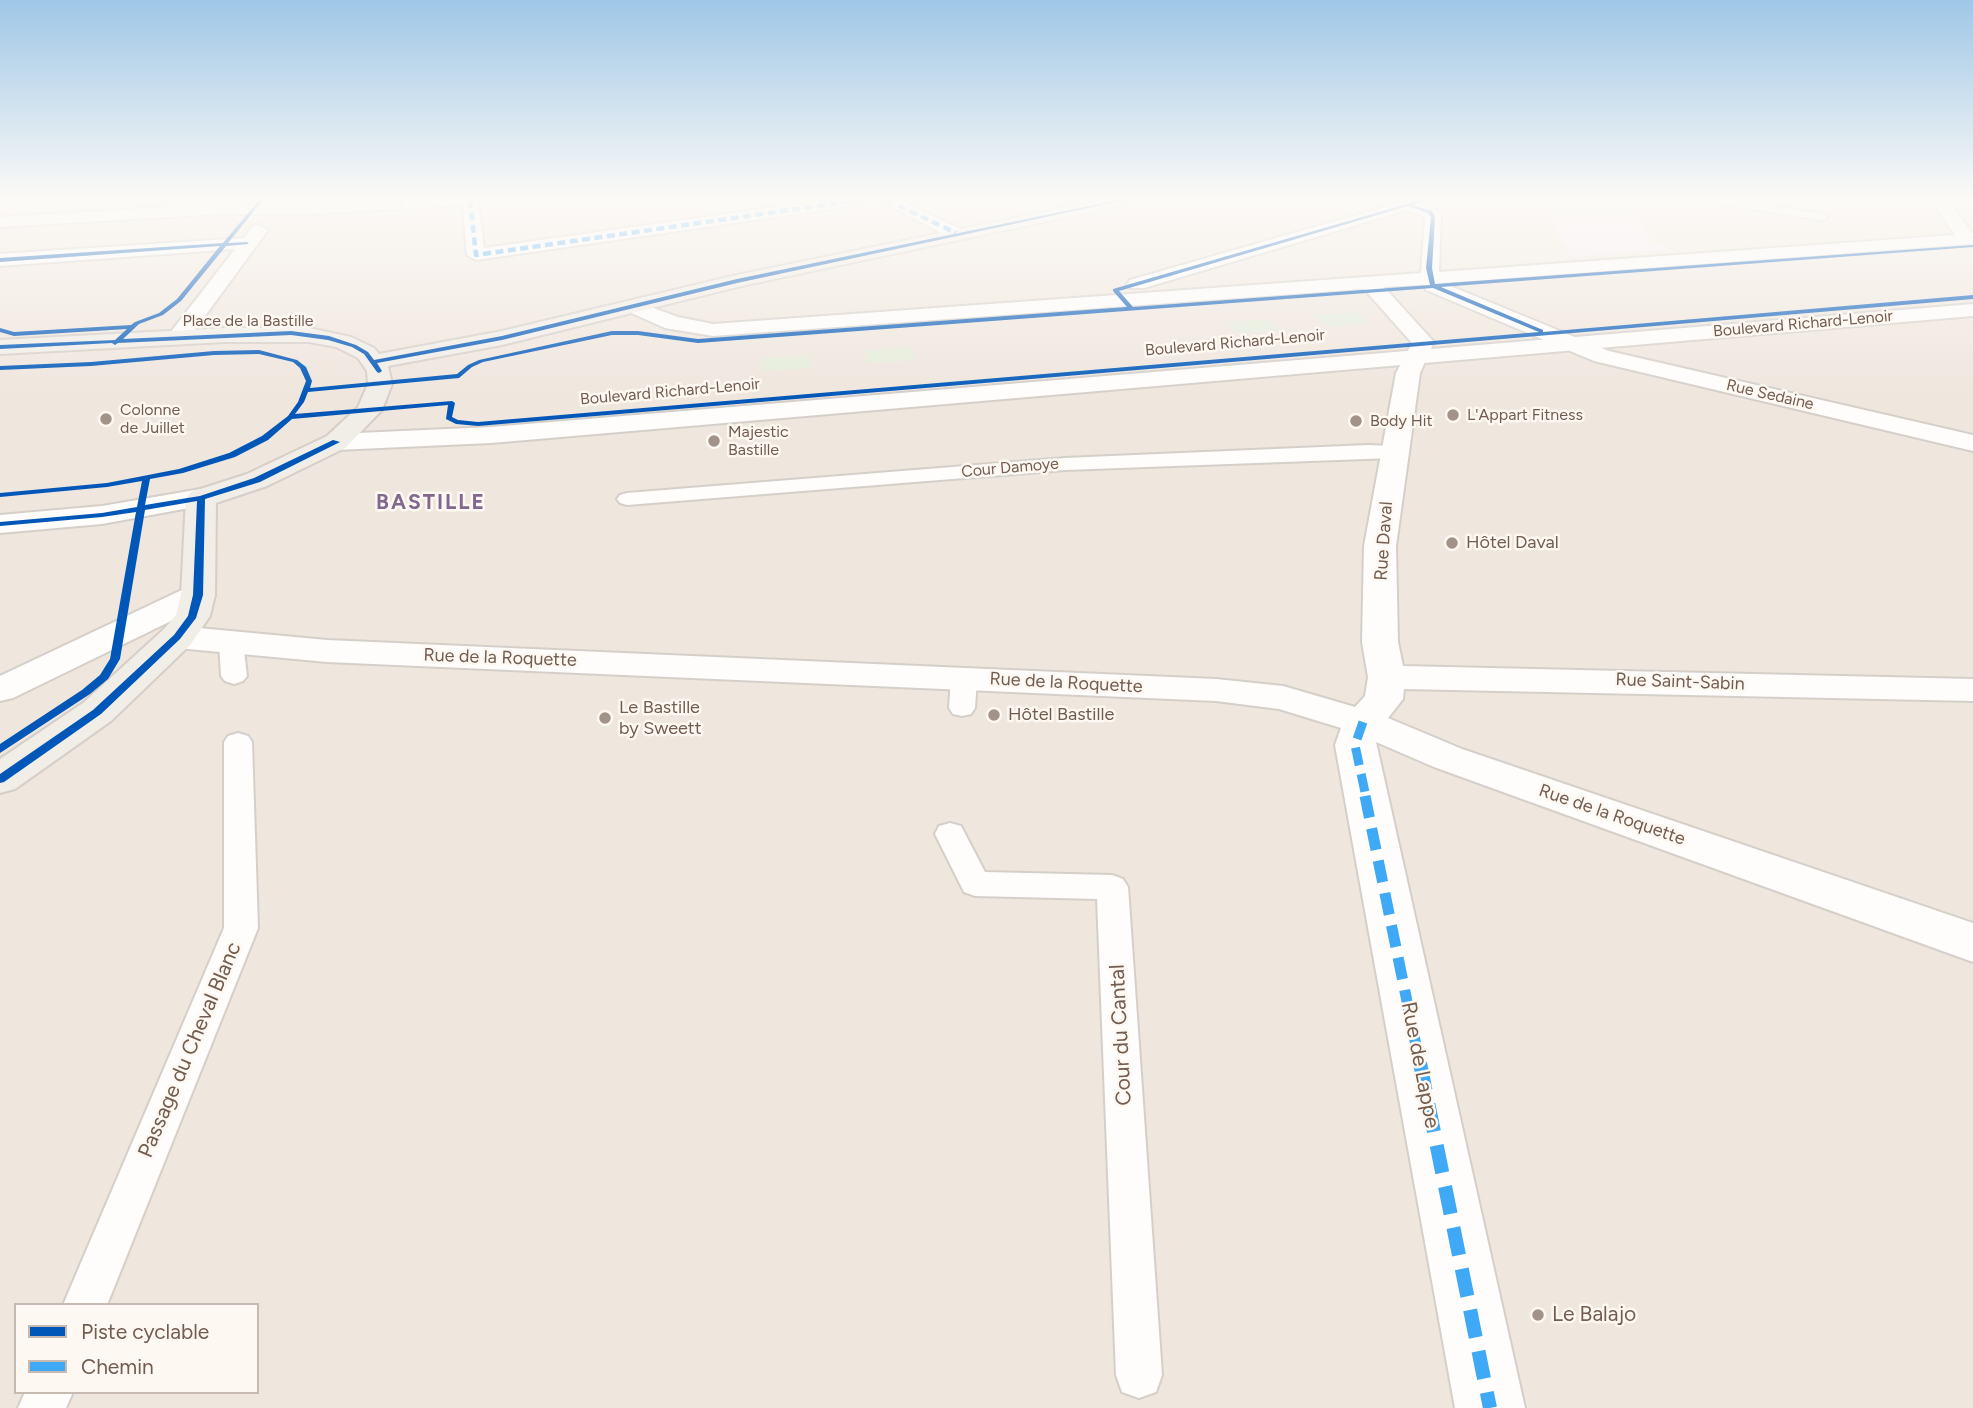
<!DOCTYPE html>
<html>
<head>
<meta charset="utf-8">
<style>
  body { margin:0 }
  #map { position:relative; width:1973px; height:1408px; overflow:hidden; background:#f8f3ee; font-family:Figtree,sans-serif }
  canvas { display:block }
  .legend { position:absolute; left:14px; top:1303px; width:245px; height:91px; box-sizing:border-box; background:#fdf8f1; border:2px solid #c6bab1; margin:0; padding:9px 12px; list-style:none; font-size:21px; color:#735d50 }
  .legend li { display:flex; align-items:center; gap:14px; height:35px }
  .legend b { width:35px; border:2px solid #c6bab1 }
</style>
</head>
<body>
<div id="map">
<canvas width="1973" height="1408"></canvas>
<ul class="legend">
<li><b style="height:9px;background:#0057b8"></b>Piste cyclable</li>
<li><b style="height:9px;background:#3fa9f5"></b>Chemin</li>
</ul>
</div>
<script>
const ctx = document.querySelector('canvas').getContext('2d');
ctx.lineJoin = 'round';
function paint(path, color) {
  ctx.fillStyle = color;
  ctx.fill(path, 'evenodd');
}
function toPath(rows) {
  const path = new Path2D();
  for (const r of rows) {
    path.moveTo(r[0], r[1]);
    for (let i = 2; i < r.length; i += 2) path.lineTo(r[i], r[i + 1]);
  }
  return path;
}
function strokePath(path, color, width, dash) {
  ctx.strokeStyle = color;
  ctx.lineWidth = width;
  ctx.lineCap = dash ? 'butt' : 'round';
  ctx.setLineDash(dash || []);
  ctx.stroke(path);
}
function write(font, color, halo, rows, align = 'center') {
  ctx.font = font + ' Figtree,sans-serif';
  ctx.lineWidth = 5;
  ctx.setLineDash([]);
  ctx.textBaseline = 'middle';
  ctx.strokeStyle = halo;
  ctx.fillStyle = color;
  for (const [text, x, y, turn = 0] of rows) {
    ctx.save();
    ctx.translate(x, y);
    ctx.rotate((+turn || 0) * Math.PI / 180);
    ctx.textAlign = isNaN(turn) ? turn : align;
    if (halo) ctx.strokeText(text, 0, 0);
    ctx.fillText(text, 0, 0);
    ctx.restore();
  }
}
const residential = toPath([
  [0,200,1973,200,1973,1408,0,1408],
  [16,1305,257,1305,257,1392,16,1392]
]);
const education = toPath([
  [1549,205,1638,213,1649,241,1670,250,1570,257,1551,216]
]);
const green = toPath([
  [1355,312,1371,323,1329,327,1314,315],
  [1267,319,1282,330,1238,334,1225,322],
  [911,347,917,360,868,363,864,350],
  [809,355,813,368,762,372,761,358]
]);
const lane = toPath([
  [1706,200,1732,200,1822,214,1828,217,1822,220,1711,203,1706,200],
  [1368,445,1393,446,1402,452,1393,458,1065,470,627,505,620,503,617,499,620,495,627,493,1065,458,1368,445],
  [231,635,240,637,243,642,247,676,243,681,234,684,225,681,221,676,219,642,222,637,231,635],
  [964,670,973,673,977,678,975,708,971,714,962,716,953,714,949,708,951,678,955,673,964,670],
  [238,733,248,736,252,742,258,928,107,1305,63,1305,224,928,224,742,228,736,238,733],
  [950,823,961,826,985,872,1112,875,1123,879,1128,887,1162,1375,1156,1392,1139,1398,1122,1392,1116,1375,1097,899,975,896,964,892,935,834,939,826,950,823],
  [25,1392,73,1392,66,1408,18,1408,25,1392]
]);
const street = toPath([
  [386,200,478,200,484,248,826,200,867,200,859,205,476,260,467,255,463,205,313,214,220,214,0,227,0,217,220,204,313,204,386,200],
  [879,200,899,200,965,231,968,235,965,239,953,239,879,200],
  [1375,200,1415,200,1436,209,1441,217,1439,272,1955,235,1931,200,1947,200,1973,234,1973,244,1443,283,1609,351,1973,435,1973,451,1594,361,1426,290,1423,285,1384,287,1434,342,1420,373,1396,546,1398,642,1403,666,1973,679,1973,701,1404,689,1403,699,1388,718,1462,749,1973,923,1973,962,1434,767,1376,742,1525,1408,1455,1408,1335,745,1341,728,1279,709,1216,701,327,662,177,648,164,645,159,637,164,629,177,626,327,640,1216,679,1283,686,1355,707,1365,696,1368,677,1362,642,1364,546,1396,373,1412,343,1364,289,713,336,665,328,627,311,624,307,627,303,634,301,678,317,713,324,1421,273,1425,217,1407,210,1144,288,1130,288,1127,284,1130,280,1388,206,1375,200],
  [259,225,268,230,186,342,178,344,170,342,167,337,235,249,0,266,0,254,244,238,253,226,259,225],
  [198,585,210,588,215,595,210,602,13,698,0,701,0,676,186,588,198,585]
]);
const secondary = toPath([
  [1973,304,1973,316,491,443,336,450,327,448,323,442,327,436,336,434,491,427,1973,304],
  [201,489,211,492,216,498,211,504,102,524,0,533,0,515,102,506,201,489]
]);
const primary = toPath([
  [1101,200,1132,200,1124,205,737,287,502,345,388,366,392,384,382,410,345,448,267,486,216,503,215,595,210,616,190,645,111,721,15,789,0,793,0,759,83,703,164,629,176,615,181,595,186,498,191,492,247,474,327,436,358,407,368,384,367,371,358,358,336,347,309,342,225,342,0,354,0,340,225,328,309,328,351,337,374,348,379,354,502,331,737,275,1101,200]
]);
const quietFar3 = toPath([
  [388,200,402,204],
  [470,200,476,255,859,200],
  [887,200,956,233]
]);
const quietFar2 = toPath([
  [1363,722,1355,745,1366,797]
]);
const quietFar1 = toPath([
  [1365,796,1420,1065]
]);
const quiet = toPath([
  [1420,1063,1490,1408]
]);
const cycleway = toPath([
  [259,200,263,200,228,243,247,242,249,244,226,246,181,301,163,315,139,324,123,339,291,331,329,336,356,345,368,352,374,360,502,336,737,279,1118,200,1126,200,737,283,502,340,377,363,382,371,379,373,377,372,364,354,352,347,328,340,291,335,118,343,115,345,112,343,0,349,0,345,115,340,127,329,14,336,0,332,0,328,14,332,131,325,135,322,159,313,177,299,220,246,0,262,0,258,223,243,259,200],
  [1421,200,1427,200,1412,205,1432,211,1435,217,1432,268,1435,284,1973,245,1973,247,1441,287,1543,330,1543,332,1973,295,1973,299,478,426,456,424,446,419,448,405,292,419,268,440,235,457,183,473,150,479,145,505,200,496,254,478,333,440,340,442,260,482,205,499,203,595,196,618,180,639,101,714,4,782,0,783,0,774,93,710,174,635,188,616,193,595,197,501,145,510,120,659,108,679,90,694,0,753,0,744,82,690,100,675,110,659,136,512,102,517,0,526,0,522,102,513,137,507,142,481,107,487,0,497,0,493,107,483,179,469,229,453,262,436,288,416,298,402,306,381,300,368,293,362,259,354,214,355,91,366,0,370,0,366,91,362,214,351,259,350,297,360,306,367,312,381,310,388,457,374,468,365,479,360,612,331,638,331,698,339,1127,307,1113,291,1113,289,1421,200],
  [1408,206,1428,213,1431,217,1426,268,1430,285,1133,307,1119,291,1408,206],
  [1433,288,1539,332,478,422,458,420,452,417,455,403,452,401,295,414,304,402,308,392,459,378,472,367,483,362,612,335,638,335,698,343,1433,288]
]);
const markers = [
  [1453,415,7,"#a29287"],
  [106,419,7,"#a29287"],
  [1356,421,7,"#a29287"],
  [714,441,7,"#a29287"],
  [1452,543,7,"#a29287"],
  [994,715,7,"#a29287"],
  [605,718,7,"#a29287"],
  [1538,1315,7,"#a29287"]
];
const farStreetnames = [
  ["Place de la Bastille",248,321],
  ["Boulevard Richard-Lenoir",1803,324,-5],
  ["Boulevard Richard-Lenoir",1235,343,-5],
  ["Boulevard Richard-Lenoir",670,392,-5],
  ["Rue Sedaine",1770,395,13],
  ["Cour Damoye",1010,468,-5]
];
const farPoinames = [
  ["Colonne",120,410],
  ["de Juillet",120,428],
  ["L'Appart Fitness",1467,415],
  ["Body Hit",1370,421],
  ["Majestic",728,432],
  ["Bastille",728,450]
];
const streetNames = [
  ["Rue Daval",1384,541,-86],
  ["Rue de la Roquette",500,658,2],
  ["Rue Saint-Sabin",1680,682,2],
  ["Rue de la Roquette",1066,683,3],
  ["Rue de la Roquette",1612,815,19]
];
const poiNames = [
  ["Hôtel Daval",1466,543],
  ["Le Bastille",619,708],
  ["by Sweett",619,729],
  ["Hôtel Bastille",1008,715]
];
const farDistrictnames = [
  ["BASTILLE",431,503]
];
const nearStreetnames = [
  ["Cour du Cantal",1121,1035,-93],
  ["Passage du Cheval Blanc",190,1050,-67],
  ["Rue de Lappe",1420,1065,79]
];
const nearPoinames = [
  ["Le Balajo",1552,1315]
];
paint(residential, '#efe6dd');
paint(education, '#f4ecf3');
paint(green, '#e5ecda');
strokePath(lane, '#d5cfc9', 4);
strokePath(street, '#d5cfc9', 4);
strokePath(secondary, '#d5cfc9', 4);
strokePath(primary, '#d6cec8', 4);
paint(lane, '#fefdfc');
paint(street, '#fefdfc');
paint(secondary, '#fefdfc');
paint(primary, '#f1ede7');
strokePath(quietFar3, '#3fa9f5', 4.5, [8, 4.5]);
strokePath(quietFar2, '#3fa9f5', 9, [18, 9]);
strokePath(quietFar1, '#3fa9f5', 11, [22, 11]);
strokePath(quiet, '#3fa9f5', 14, [28, 14]);
paint(cycleway, '#0057b8');
const sky = ctx.createLinearGradient(0, 0, 0, 397);
sky.addColorStop(0, '#9fc7e7');
sky.addColorStop(0.5, '#fcfaf7');
sky.addColorStop(1, '#fcfaf700');
ctx.fillStyle = sky;
ctx.fillRect(0, 0, 1973, 397);
for (const [x, y, r, color] of markers) {
  const dot = new Path2D();
  dot.arc(x, y, r, 0, 2 * Math.PI);
  ctx.fillStyle = color;
  ctx.fill(dot);
  strokePath(dot, '#fdf8f1', 2.5);
}
write('16px', '#735d50', '#fdf8f1', farStreetnames);
write('16px', '#735d50', '#fdf8f1', farPoinames, 'left');
write('18px', '#735d50', '#fdf8f1', streetNames);
write('18px', '#735d50', '#fdf8f1', poiNames, 'left');
ctx.letterSpacing = '2px';
write('bold 21px', '#82688e', '#fdf8f1', farDistrictnames);
ctx.letterSpacing = '0px';
write('21px', '#735d50', '#fdf8f1', nearStreetnames);
write('21px', '#735d50', '#fdf8f1', nearPoinames, 'left');
</script>
</body>
</html>
